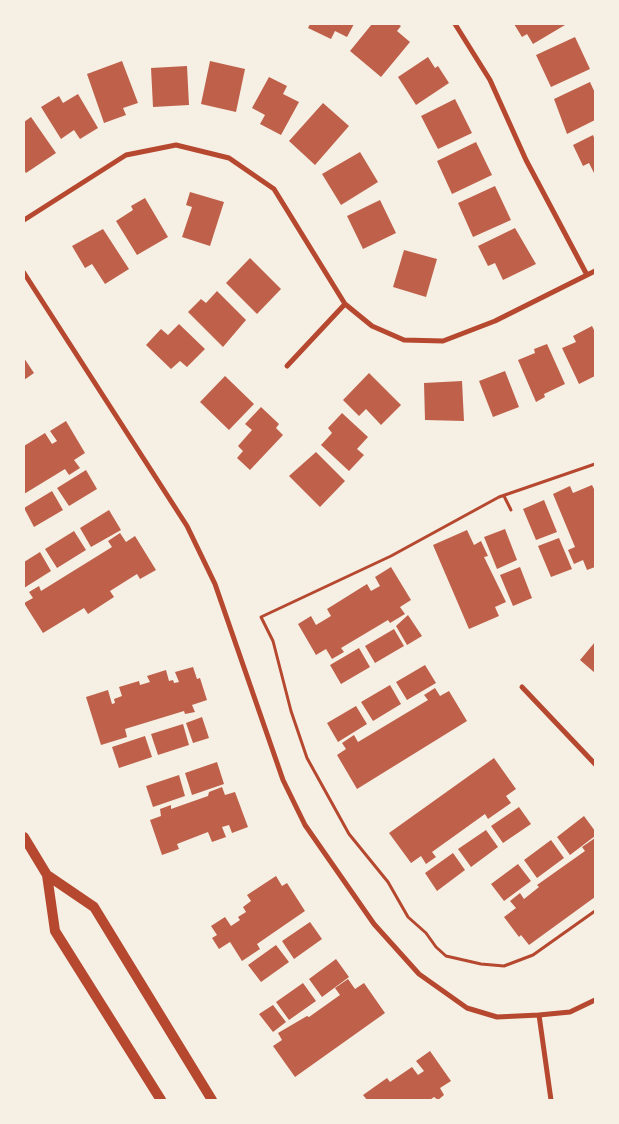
<!DOCTYPE html>
<html>
<head>
<meta charset="utf-8">
<style>
  body { margin:0 }
  #map { position:relative; width:619px; height:1124px; overflow:hidden; background:#f6efe4; font-family:"Playfair Display",serif }
  canvas { display:block }
  .frame { position:absolute; inset:0; border:25px solid #f6efe4; pointer-events:none }
</style>
</head>
<body>
<div id="map">
<canvas width="619" height="1124"></canvas>
<div class="frame"></div>
</div>
<script>
const ctx = document.querySelector('canvas').getContext('2d');
ctx.lineJoin = 'round';
function paint(path, color) {
  ctx.fillStyle = color;
  ctx.fill(path, 'evenodd');
}
function toPath(rows) {
  const path = new Path2D();
  for (const r of rows) {
    path.moveTo(r[0], r[1]);
    for (let i = 2; i < r.length; i += 2) path.lineTo(r[i], r[i + 1]);
  }
  return path;
}
function strokePath(path, color, width, dash) {
  ctx.strokeStyle = color;
  ctx.lineWidth = width;
  ctx.lineCap = dash ? 'butt' : 'round';
  ctx.setLineDash(dash || []);
  ctx.stroke(path);
}
const building = toPath([
  [310,24,354,24,347,37,335,31,331,39,308,28],
  [372,24,398,24,401,26,397,31,410,42,381,77,350,51],
  [514,24,564,24,565,25,533,44,527,34,522,37],
  [575,37,590,69,551,87,536,55],
  [428,57,435,68,438,66,449,83,416,105,398,77],
  [122,61,138,103,123,108,126,115,104,123,87,74],
  [210,61,245,69,236,112,201,104],
  [187,66,189,105,153,107,151,68],
  [269,77,287,86,283,94,299,102,281,135,260,124,265,115,252,108],
  [590,82,595,93,595,120,567,134,554,99],
  [78,94,98,128,80,139,74,130,61,139,41,107,59,96,63,103],
  [455,99,472,133,438,149,421,116],
  [323,103,349,126,315,165,289,141],
  [31,117,56,153,26,173,24,170,24,122],
  [593,135,595,140,595,175,589,163,583,166,573,145],
  [476,142,492,175,452,194,437,161],
  [360,152,378,182,341,205,322,174],
  [495,186,511,220,473,237,458,203],
  [190,192,224,202,210,246,182,237,192,207,186,205],
  [145,198,168,237,137,255,116,221,133,210,131,206],
  [380,200,396,233,363,249,347,216],
  [515,228,536,264,503,280,495,263,488,266,478,246],
  [103,229,129,269,105,284,92,264,85,268,72,246],
  [404,250,437,259,426,297,393,287],
  [250,258,281,289,257,314,226,283],
  [217,291,246,320,223,347,188,312,201,299,206,303],
  [179,324,205,349,187,367,180,361,171,369,146,345,161,329,168,335],
  [592,326,595,332,595,376,579,384,562,348,576,342,573,336],
  [547,344,565,384,544,394,545,397,536,402,518,360,535,353,534,349],
  [24,358,34,373,24,380],
  [505,371,519,407,493,417,479,381],
  [369,373,401,405,381,425,366,409,359,416,343,400],
  [225,376,254,404,229,430,200,402],
  [462,381,464,421,425,420,424,383],
  [261,407,279,424,276,428,283,435,250,470,237,458,243,451,238,446,252,430,245,424],
  [342,413,368,437,357,449,364,455,349,471,321,445,332,433,328,428],
  [66,421,85,453,74,460,80,468,69,475,65,469,24,494,24,446,45,433,52,444,57,441,50,431],
  [316,452,345,481,320,507,289,476],
  [86,470,97,489,69,506,57,488],
  [592,485,595,491,595,567,587,570,583,560,574,564,568,550,575,547,553,494,570,486,573,493],
  [52,491,63,510,34,527,24,508],
  [544,500,557,532,536,540,523,509],
  [109,510,121,530,91,547,80,528],
  [505,529,517,560,497,569,484,537],
  [467,530,474,545,481,541,488,556,484,557,506,602,495,607,499,616,469,629,433,545],
  [74,531,86,550,57,568,45,549],
  [120,533,126,542,135,536,156,570,140,579,137,574,110,591,114,597,88,614,84,608,43,633,24,603,33,598,29,592,39,586,41,591,112,547,108,541],
  [559,538,572,569,551,577,538,546],
  [40,552,51,571,24,588,24,562],
  [391,567,411,600,400,607,405,614,390,623,388,620,341,648,344,652,332,659,326,649,316,655,298,624,311,616,316,625,331,616,327,609,367,584,371,591,380,586,375,577],
  [520,567,532,598,513,606,500,575],
  [408,615,422,636,407,645,396,626],
  [394,629,404,646,375,663,365,646],
  [595,642,595,673,580,660],
  [359,648,370,667,341,684,330,665],
  [425,665,436,683,407,700,396,682],
  [193,667,197,679,200,678,207,700,192,705,195,712,185,714,184,711,125,729,127,737,101,745,86,697,108,690,112,704,115,703,114,699,122,696,119,687,139,681,140,685,150,682,147,676,166,670,169,681,173,680,174,683,179,682,175,672],
  [390,685,401,704,373,721,361,702],
  [435,688,440,696,449,691,467,721,357,789,337,755,346,749,342,743,354,735,358,742,428,700,424,695],
  [356,706,367,724,338,742,327,723],
  [202,717,209,738,193,743,186,723],
  [183,724,189,745,158,755,151,734],
  [145,736,152,757,119,768,112,747],
  [494,758,516,789,506,796,511,803,488,819,485,814,432,852,436,857,426,864,421,856,411,863,389,833],
  [217,762,224,784,192,795,185,773],
  [179,775,185,796,153,807,146,786],
  [222,787,225,795,235,792,248,827,232,833,229,825,222,827,226,837,212,842,208,832,177,844,179,849,162,855,150,820,161,816,160,809,171,805,171,809,208,796,209,792],
  [519,807,531,824,503,843,491,826],
  [584,816,595,831,595,836,570,855,557,837],
  [486,830,498,847,471,867,458,849],
  [595,838,595,897,529,945,521,935,519,937,504,917,516,908,510,901,520,893,524,899,539,887,537,885,585,851,582,847],
  [551,840,564,858,537,878,524,860],
  [453,853,465,870,437,891,425,873],
  [518,864,531,881,504,901,491,884],
  [276,876,282,886,287,883,305,911,257,944,260,949,242,961,230,942,219,949,212,938,217,935,211,926,225,917,231,926,240,920,238,917,246,912,243,907,251,901,247,895],
  [310,922,322,939,294,959,282,941],
  [276,945,289,962,261,982,248,965],
  [336,959,349,977,322,997,309,979],
  [348,979,355,989,364,983,385,1013,295,1077,273,1046,282,1040,278,1033,307,1016,309,1017,340,995,335,988],
  [303,983,316,1001,289,1020,276,1002],
  [273,1005,286,1022,273,1032,259,1014],
  [430,1051,451,1081,440,1088,444,1095,438,1100,434,1097,430,1100,367,1100,363,1095,387,1078,390,1082,412,1067,418,1075,424,1071,416,1061]
]);
const path = toPath([
  [595,464,499,497,391,556,261,617,273,641,291,711,307,758,349,834,388,882,408,917,426,933,436,947,446,956,481,964,504,966,533,955,595,911],
  [504,496,511,510]
]);
const minor = toPath([
  [455,24,490,80,526,160,587,275],
  [24,220,126,155,176,145,229,158,274,189,345,304,372,326,404,340,443,341,495,321,595,271],
  [24,273,187,526,215,584,283,780,305,825,374,924,419,974,467,1008,497,1017,539,1015,570,1012,595,1000],
  [287,366,345,304],
  [522,687,595,764],
  [539,1015,551,1100]
]);
const secondary = toPath([
  [24,837,47,875,55,931,161,1100],
  [47,875,94,907,212,1100]
]);
paint(building, '#bf614a');
strokePath(path, '#b5482f', 3);
strokePath(minor, '#b5482f', 5);
strokePath(secondary, '#b5482f', 10);
</script>
</body>
</html>
